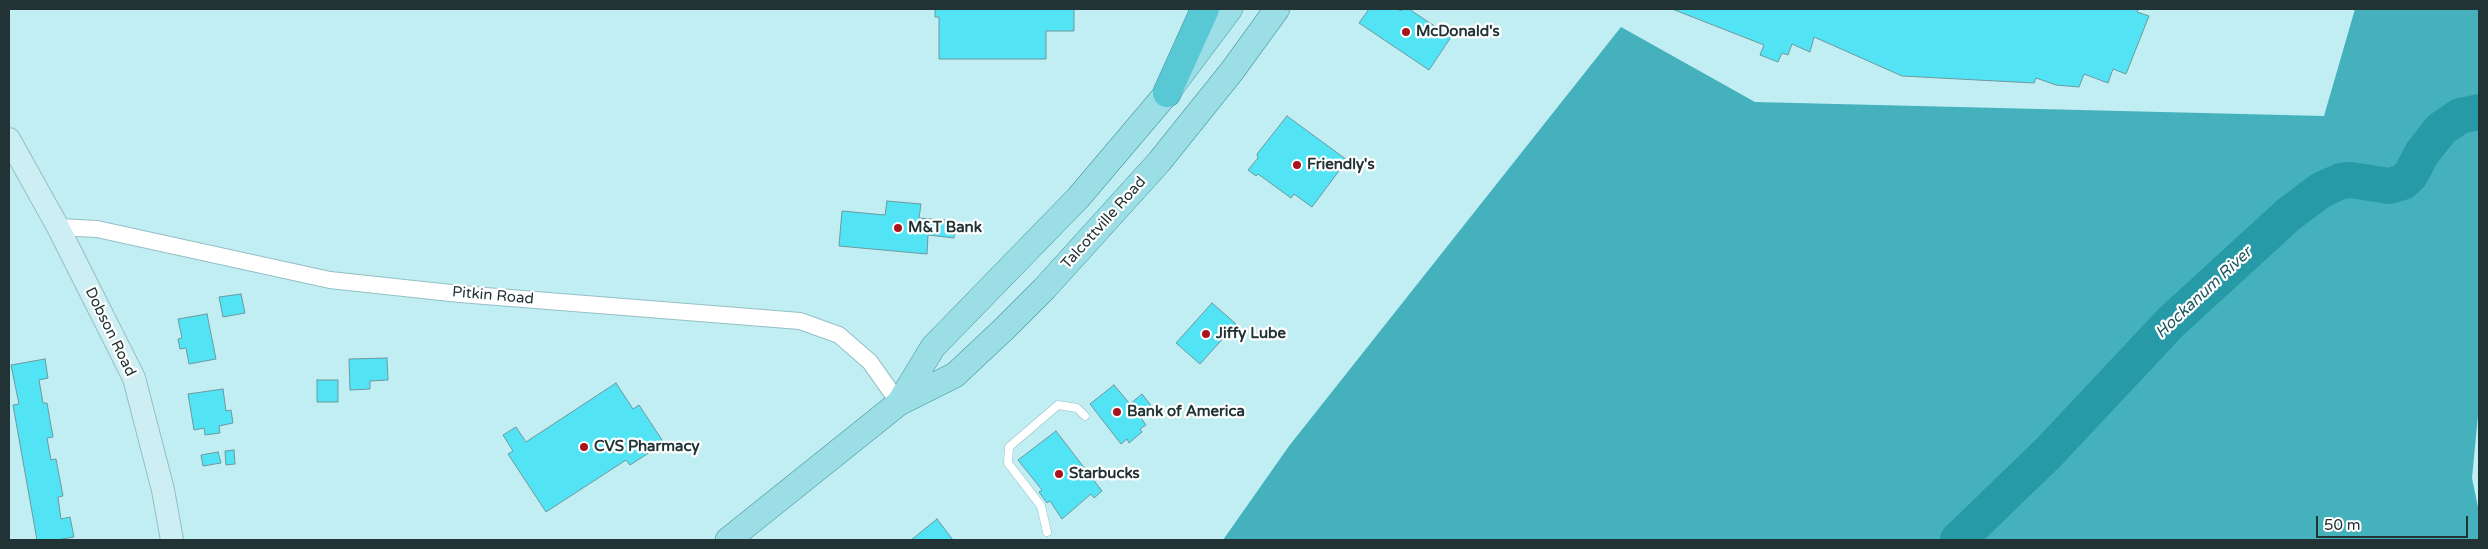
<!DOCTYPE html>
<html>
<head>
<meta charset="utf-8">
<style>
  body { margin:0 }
  #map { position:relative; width:2488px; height:549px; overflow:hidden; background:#c1eef3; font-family:"Varela Round",sans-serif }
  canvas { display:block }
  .frame { position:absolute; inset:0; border:10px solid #213335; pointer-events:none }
  .scale { position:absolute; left:2316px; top:516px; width:152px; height:22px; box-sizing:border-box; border:2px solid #213335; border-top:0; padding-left:6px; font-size:15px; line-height:18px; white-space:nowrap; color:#213335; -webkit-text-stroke:4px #fff; paint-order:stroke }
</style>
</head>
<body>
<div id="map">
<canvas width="2488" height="549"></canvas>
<div class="frame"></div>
<div class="scale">50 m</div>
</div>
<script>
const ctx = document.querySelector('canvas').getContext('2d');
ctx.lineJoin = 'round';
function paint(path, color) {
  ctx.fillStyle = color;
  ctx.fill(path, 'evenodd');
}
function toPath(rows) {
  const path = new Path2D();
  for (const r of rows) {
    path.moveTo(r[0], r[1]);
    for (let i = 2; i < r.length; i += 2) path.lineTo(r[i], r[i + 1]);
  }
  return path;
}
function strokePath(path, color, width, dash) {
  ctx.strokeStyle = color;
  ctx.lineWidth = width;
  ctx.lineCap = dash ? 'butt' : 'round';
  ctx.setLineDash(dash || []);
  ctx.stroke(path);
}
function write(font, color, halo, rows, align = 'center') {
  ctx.font = font + ' "Varela Round",sans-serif';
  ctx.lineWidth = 4.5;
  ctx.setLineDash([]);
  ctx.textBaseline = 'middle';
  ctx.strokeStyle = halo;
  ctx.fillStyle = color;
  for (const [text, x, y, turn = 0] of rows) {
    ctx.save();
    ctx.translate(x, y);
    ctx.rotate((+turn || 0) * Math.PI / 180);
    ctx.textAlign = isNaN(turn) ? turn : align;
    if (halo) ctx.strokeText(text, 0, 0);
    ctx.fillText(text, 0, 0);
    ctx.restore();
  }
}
const forest = toPath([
  [2355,9,2479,9,2479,405,2472,478,2479,512,2479,540,1223,540,1289,446,1621,27,1755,102,2324,116]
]);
const river = toPath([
  [1958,540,2049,452,2171,322,2289,214,2321,190,2341,181,2351,180,2389,186,2403,182,2411,174,2422,153,2441,129,2460,116,2479,112]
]);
const building = toPath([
  [935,9,1074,9,1074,31,1046,31,1046,59,939,59,939,17,935,17,935,9],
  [1369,9,1397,9,1401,11,1403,9,1409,9,1451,37,1429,70,1359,23,1369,9],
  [1672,9,2138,9,2137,12,2149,16,2126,74,2113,69,2108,83,2084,74,2079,87,2056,85,2036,78,2034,83,1902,76,1814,37,1810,52,1792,44,1788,55,1782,53,1778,62,1760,55,1764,45,1672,9],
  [1287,116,1347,160,1312,207,1294,194,1291,198,1258,174,1256,176,1248,170,1258,158,1257,154,1287,116],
  [887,201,921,204,919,218,956,221,954,238,928,235,927,254,839,246,842,211,885,215,887,201],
  [241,294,245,313,223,317,219,297,241,294],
  [1212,303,1236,324,1200,364,1176,343,1212,303],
  [207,314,216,359,189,364,186,348,180,349,178,339,182,338,178,319,207,314],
  [387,358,388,380,370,381,370,389,350,390,349,359,387,358],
  [45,359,48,378,39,380,43,403,47,403,53,437,47,438,51,460,56,459,63,496,58,497,61,519,70,517,74,537,57,540,37,540,13,405,19,404,11,365,45,359],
  [317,380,338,380,338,402,317,402,317,380],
  [616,383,633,409,639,405,664,443,630,465,626,460,546,512,508,454,513,451,503,435,516,427,526,442,616,383],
  [1114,385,1130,404,1142,394,1153,408,1141,418,1146,425,1140,429,1142,432,1129,443,1127,439,1121,444,1090,404,1114,385],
  [223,389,226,411,231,410,233,423,219,426,220,433,205,435,204,428,194,430,188,394,223,389],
  [1056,431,1102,491,1094,498,1091,494,1062,519,1050,501,1047,503,1039,492,1042,490,1018,460,1056,431],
  [234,450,235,464,226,465,225,451,234,450],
  [218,452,221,463,203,466,201,455,218,452],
  [937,519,953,540,911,540,937,519]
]);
const lane = toPath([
  [1047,532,1041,506,1008,463,1009,447,1058,405,1077,408,1085,416]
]);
const street = toPath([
  [58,227,97,229,330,280,460,294,800,321,839,335,870,362,899,403]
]);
const secondary = toPath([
  [9,139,58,227,134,378,163,490,172,540]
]);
const primary = toPath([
  [899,403,933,347,1078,198,1167,93,1230,9],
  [728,540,899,403,955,375,1005,328,1044,289,1159,162,1232,71,1277,9]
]);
const highway = toPath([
  [1167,93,1205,9]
]);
const markers = [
  [1406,32,5,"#a9141d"],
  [1297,165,5,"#a9141d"],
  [898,228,5,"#a9141d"],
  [1206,334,5,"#a9141d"],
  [1117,412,5,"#a9141d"],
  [584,447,5,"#a9141d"],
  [1059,474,5,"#a9141d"]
];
const poiNames = [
  ["McDonald's",1416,32],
  ["Friendly's",1307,165],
  ["M&T Bank",908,228],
  ["Jiffy Lube",1216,334],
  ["Bank of America",1127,412],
  ["CVS Pharmacy",594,447],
  ["Starbucks",1069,474]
];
const streetNames = [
  ["Talcottville Road",1104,223,-48],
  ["Pitkin Road",493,296,5],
  ["Dobson Road",110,332,64]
];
const waterNames = [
  ["Hockanum River",2204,293,-43]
];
paint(forest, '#44b1bd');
strokePath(river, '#269aa6', 36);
paint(building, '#52e4f4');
strokePath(building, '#6e989e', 1);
strokePath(lane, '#94bfc5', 9);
strokePath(street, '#94bfc5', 18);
strokePath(secondary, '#94bfc5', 24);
strokePath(primary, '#45949d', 26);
strokePath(highway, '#45949d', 29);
strokePath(lane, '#fff', 8);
strokePath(street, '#fff', 16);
strokePath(secondary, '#cdeef2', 22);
strokePath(primary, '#9bdee6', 25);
strokePath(highway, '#58c8d5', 28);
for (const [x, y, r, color] of markers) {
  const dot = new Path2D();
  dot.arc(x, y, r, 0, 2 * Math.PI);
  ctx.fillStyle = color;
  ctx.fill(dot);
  strokePath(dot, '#fff', 2);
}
write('bold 15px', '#213335', '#fff', poiNames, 'left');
write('15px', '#213335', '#fff', streetNames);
write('italic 16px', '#1a575e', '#fff', waterNames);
</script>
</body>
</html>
